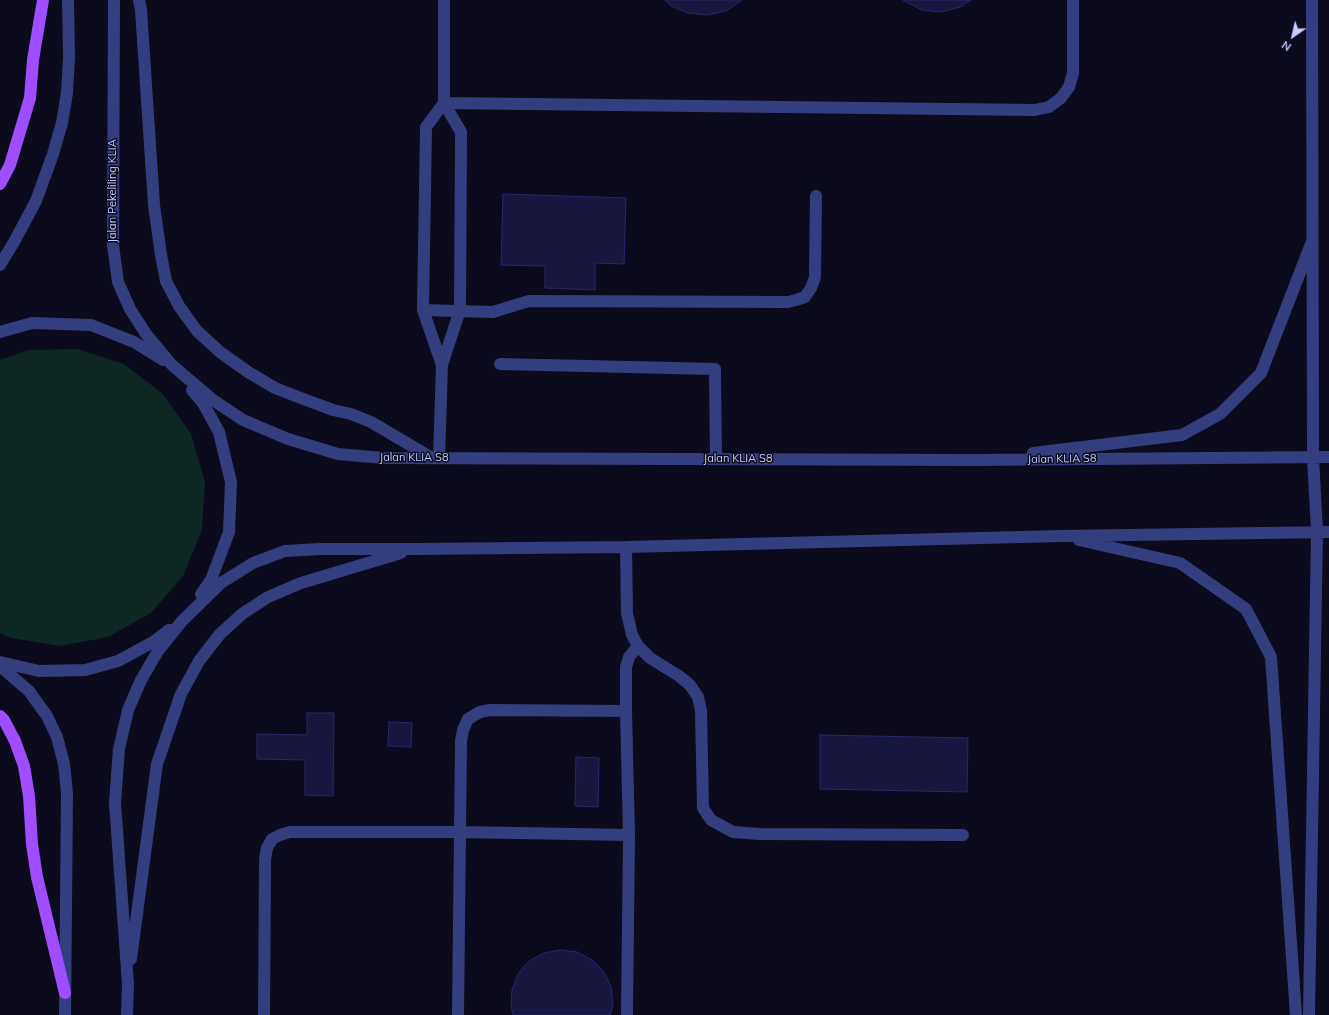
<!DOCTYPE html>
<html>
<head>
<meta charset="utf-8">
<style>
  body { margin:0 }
  #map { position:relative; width:1329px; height:1015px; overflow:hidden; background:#0b0b1d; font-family:Mulish,sans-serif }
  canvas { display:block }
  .north { position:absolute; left:1273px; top:16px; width:40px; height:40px; -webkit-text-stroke:3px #0b0b1d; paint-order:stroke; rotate:214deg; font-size:11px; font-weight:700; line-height:16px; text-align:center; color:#c7cbff }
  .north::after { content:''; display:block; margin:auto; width:14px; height:18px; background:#c7cbff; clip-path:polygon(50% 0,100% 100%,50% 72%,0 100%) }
</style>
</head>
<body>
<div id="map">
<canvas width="1329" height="1015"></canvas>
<div class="north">N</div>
</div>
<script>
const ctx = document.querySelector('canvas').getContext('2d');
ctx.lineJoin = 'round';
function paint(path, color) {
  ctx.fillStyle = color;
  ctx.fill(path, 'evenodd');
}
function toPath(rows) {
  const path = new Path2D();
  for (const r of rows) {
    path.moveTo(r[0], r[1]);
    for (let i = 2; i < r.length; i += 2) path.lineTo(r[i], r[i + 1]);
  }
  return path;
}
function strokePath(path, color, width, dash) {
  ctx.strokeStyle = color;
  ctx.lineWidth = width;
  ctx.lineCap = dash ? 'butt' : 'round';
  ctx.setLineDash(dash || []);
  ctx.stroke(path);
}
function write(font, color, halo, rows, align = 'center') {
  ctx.font = font + ' Mulish,sans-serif';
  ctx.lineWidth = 3;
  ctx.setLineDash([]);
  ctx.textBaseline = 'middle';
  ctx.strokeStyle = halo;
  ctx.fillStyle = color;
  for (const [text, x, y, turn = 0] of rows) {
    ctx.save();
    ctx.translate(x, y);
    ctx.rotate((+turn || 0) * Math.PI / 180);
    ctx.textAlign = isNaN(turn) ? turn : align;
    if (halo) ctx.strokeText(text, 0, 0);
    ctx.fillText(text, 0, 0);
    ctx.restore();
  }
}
const green = toPath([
  [77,349,124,364,163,394,191,434,205,482,202,530,183,576,151,613,108,637,60,646,11,638,0,633,0,360,28,350]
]);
const building = toPath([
  [665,0,742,0,726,11,707,15,688,13,671,6,665,0],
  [903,0,971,0,960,7,942,12,922,10,903,0],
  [503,194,626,198,624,264,595,263,595,290,545,288,545,266,501,265,503,194],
  [307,713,334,713,333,796,305,795,305,760,257,759,257,734,307,735,307,713],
  [389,722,412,723,411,747,388,746,389,722],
  [820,735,968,738,967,792,820,789,820,735],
  [576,757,599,758,598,807,575,806,576,757],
  [560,950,577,952,592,960,604,972,611,987,613,1004,610,1015,513,1015,511,1006,512,990,518,974,529,961,544,953,560,950]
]);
const minor = toPath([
  [114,0,113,245,118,282,130,309,146,334,172,365,213,400,243,420,288,439,338,454,383,458,974,460,1329,457],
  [139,0,141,10,154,205,161,255,166,281,179,306,197,331,220,352,248,372,275,388,306,400,333,410,351,414,371,422,432,458],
  [444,103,1035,110,1049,107,1061,98,1069,87,1073,73,1073,0],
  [0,265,14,242,36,201,53,154,62,123,67,93,69,57,68,0],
  [423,310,493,312,529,301,788,302,796,300,805,297,811,288,815,277,816,196],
  [0,332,32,323,91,325,134,342,163,360],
  [500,364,715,369,716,459],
  [442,365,423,310,426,127,444,103],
  [192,390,203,403,219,432,231,482,229,532,211,580,201,594],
  [1033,453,1182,435,1220,414,1261,373,1311,244],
  [439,458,442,365,460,310,461,132,444,103,444,0],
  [1079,540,1180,563,1246,609,1271,657,1296,1015],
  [626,547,627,613,632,635,638,646,650,658,679,676,690,685,698,697,701,711,703,808,711,820,733,832,760,834,963,835],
  [0,662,39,671,85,670,118,661,153,642,169,630],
  [0,666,29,691,47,716,57,737,64,764,67,793,65,1015],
  [626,711,626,667,629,657,638,646],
  [131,959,157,764,181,694,199,661,220,634,242,614,268,597,301,583,401,553],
  [127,1015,128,984,115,803,119,749,128,710,141,680,158,651,182,621,221,583,253,563,285,551,320,549,414,549,626,547,1061,536,1329,532],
  [264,1015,265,859,267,848,272,839,280,835,290,832,460,832,629,835],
  [458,1015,461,741,463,730,468,719,480,712,490,710,626,711,629,835,627,1015],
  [1309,1015,1317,531,1313,457,1312,0]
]);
const major = toPath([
  [0,184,10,165,30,98,33,60,43,0],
  [0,716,4,720,15,741,24,766,29,796,32,844,37,877,65,993]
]);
const streetNames = [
  ["Jalan Pekeliling KLIA",113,191,-90],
  ["Jalan KLIA S8",414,458],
  ["Jalan KLIA S8",738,459],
  ["Jalan KLIA S8",1062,459,-1]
];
paint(green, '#0e2722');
paint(building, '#17163f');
strokePath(building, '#29276c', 1);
strokePath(minor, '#343e7e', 12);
strokePath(major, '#9e4eff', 12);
write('11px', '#c7cbff', '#0b0b1d', streetNames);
</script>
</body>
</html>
